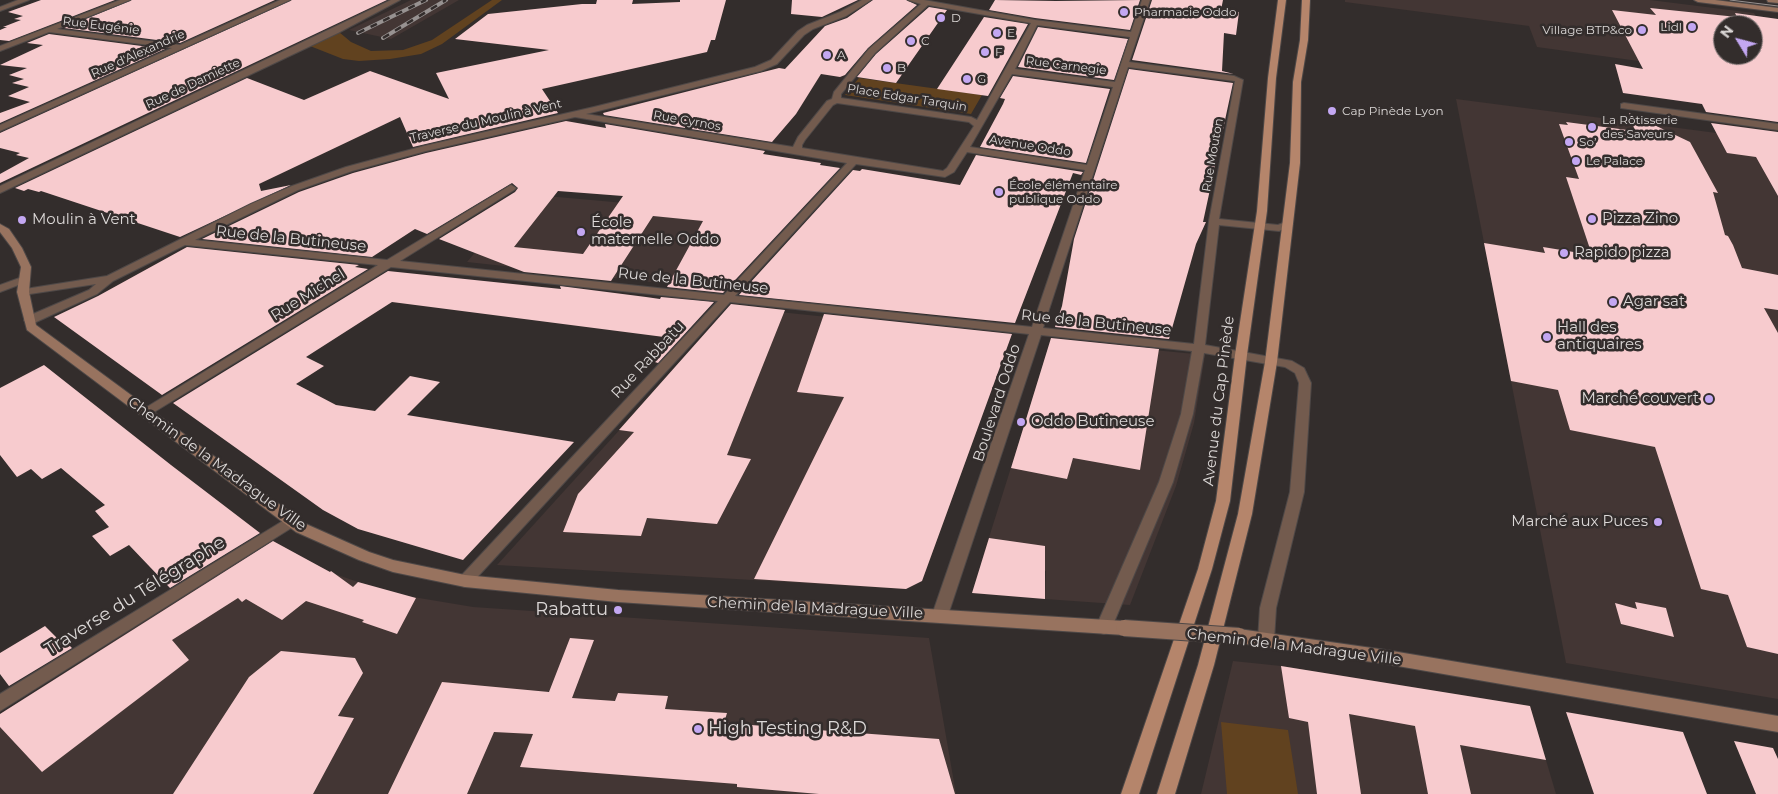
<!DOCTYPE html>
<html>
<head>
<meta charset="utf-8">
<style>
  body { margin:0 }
  #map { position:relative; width:1778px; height:794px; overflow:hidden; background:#332d2c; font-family:Montserrat,sans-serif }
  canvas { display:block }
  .north { position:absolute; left:1713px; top:15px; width:50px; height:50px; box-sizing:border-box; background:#332d2c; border:1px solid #777170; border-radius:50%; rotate:307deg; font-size:14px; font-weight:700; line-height:20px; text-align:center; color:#dcd8d7 }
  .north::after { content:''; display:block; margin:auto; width:18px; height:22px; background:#c3a7f2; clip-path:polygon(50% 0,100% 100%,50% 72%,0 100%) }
</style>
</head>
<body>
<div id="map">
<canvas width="1778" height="794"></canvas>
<div class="north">N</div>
</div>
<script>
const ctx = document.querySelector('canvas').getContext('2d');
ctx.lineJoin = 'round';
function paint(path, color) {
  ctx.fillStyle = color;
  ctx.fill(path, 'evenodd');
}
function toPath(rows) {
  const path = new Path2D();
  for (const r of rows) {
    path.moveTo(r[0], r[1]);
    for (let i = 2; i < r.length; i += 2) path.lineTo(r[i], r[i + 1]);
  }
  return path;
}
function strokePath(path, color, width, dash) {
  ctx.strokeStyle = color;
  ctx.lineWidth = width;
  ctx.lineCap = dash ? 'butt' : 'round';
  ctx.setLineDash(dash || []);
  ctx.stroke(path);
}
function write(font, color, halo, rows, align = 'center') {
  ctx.font = font + ' Montserrat,sans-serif';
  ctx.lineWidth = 5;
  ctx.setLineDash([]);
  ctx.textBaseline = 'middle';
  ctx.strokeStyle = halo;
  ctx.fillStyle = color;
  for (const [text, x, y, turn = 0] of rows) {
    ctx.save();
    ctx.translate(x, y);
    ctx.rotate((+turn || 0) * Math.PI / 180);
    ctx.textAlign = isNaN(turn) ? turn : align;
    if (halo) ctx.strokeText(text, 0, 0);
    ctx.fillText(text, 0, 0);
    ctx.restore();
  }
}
const built = toPath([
  [411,0,459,0,391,39,349,30],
  [1345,0,1650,0,1754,13,1778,54,1747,76,1537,47,1529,26,1345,2],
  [1723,25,1753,25,1753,55,1723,55],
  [1456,99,1778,141,1778,699,1566,663],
  [524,194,636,204,646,215,703,221,669,284,467,262],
  [731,307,1011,336,922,581,906,589,497,565],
  [1051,340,1205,355,1194,423,1176,486,1130,605,1045,599,1046,571,981,563],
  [271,540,309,561,335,574,358,582,401,595,473,607,929,638,956,794,0,794,0,714],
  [1233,661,1281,666,1530,706,1556,794,1201,794]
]);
const green = toPath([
  [492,0,502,0,442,44,421,54,390,59,359,61,343,59,310,46,339,32,351,42,371,51,403,50,432,40],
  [859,78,982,95,971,114,845,95],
  [1221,722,1288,730,1298,794,1227,794]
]);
const building = toPath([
  [41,0,115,0,9,41,0,40,0,30,7,27,3,27,21,20,14,19,23,16,8,12],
  [132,0,275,0,180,43,64,28],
  [292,0,387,0,0,183,0,174,29,158,16,155,20,153,0,148,0,133],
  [597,0,633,0,632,4,680,2,680,0,726,0,715,40,711,40,707,52,542,89,558,113,413,147,400,117,259,184,261,191,291,185,180,237,41,191,39,192,28,189,24,191,15,188,247,78,304,100,370,71,449,99,436,73,549,50,455,39,488,14,582,4,596,4],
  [792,0,858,0,822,17,791,14],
  [873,0,906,0,917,5,868,48,845,75,840,77,821,74,796,114,772,142,604,115,603,113,779,68,785,69,825,26,847,18],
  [995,0,1056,1,1140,0,1130,30,1035,18,989,10],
  [1152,0,1223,0,1221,10,1239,12,1236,35,1224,33,1222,71,1234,74,1132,60],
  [929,7,947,10,896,83,857,77,876,54],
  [1650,8,1737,17,1735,13,1778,19,1778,122,1706,112,1702,104,1623,93,1615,64,1643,69,1612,10,1656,15],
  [1723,25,1753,25,1753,55,1723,55],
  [984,17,1028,24,988,96,937,89],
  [1038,27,1128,39,1114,80,1018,67],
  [49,34,165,49,0,123,0,113,30,102,8,96,29,87,12,83,24,79,9,75,27,68,0,65,43,45,27,43],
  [1129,69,1233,83,1203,222,1206,222,1196,244,1169,339,1055,327,1062,306,1074,239],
  [1013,76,1110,89,1086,163,980,147,1003,104,1005,99,1000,98],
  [1629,113,1690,142,1718,193,1713,192,1725,235,1728,236,1733,245,1742,268,1778,275,1778,310,1764,308,1778,333,1778,654,1747,647,1728,595,1701,589,1655,447,1570,430,1558,390,1511,381,1484,243,1545,253,1543,247,1592,255,1566,177,1579,179,1559,124,1568,125,1566,122,1635,131],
  [566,121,606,128,605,124,765,151,763,154,821,163,820,165,840,168,723,293,667,287,703,221,653,216,611,281,524,272,439,239,515,192,518,188,512,183,427,234,415,229,372,257,202,239,299,192,353,173,426,153],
  [558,191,623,196,583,254,514,247],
  [1711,123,1778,132,1778,196,1756,157,1727,153],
  [976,155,1083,172,1081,175,1073,173,1015,323,739,295,853,170,860,171,862,169,960,185],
  [187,247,359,265,355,267,368,269,162,395,54,317,98,296],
  [388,271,561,289,560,286,646,297,660,299,661,297,714,302,658,363,645,359,664,337,392,302,306,357,324,366,296,384,336,405,375,411,410,376,440,382,407,415,574,442,463,560,358,529,323,510,173,403],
  [731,304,785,310,727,455,751,459,717,524,647,518,641,536,563,532,578,494,634,432,619,430],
  [824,314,1012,334,922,581,906,589,754,579,844,397,797,392],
  [1051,338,1159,349,1140,470,1073,458,1067,479,1011,468],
  [44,365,171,465,260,533,170,588,129,545,110,556,92,536,109,527,95,511,105,505,61,468,42,479,31,469,17,477,0,455,0,388],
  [989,538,1045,546,1045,599,972,593],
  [273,541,330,572,331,571,353,587,358,582,416,598,397,634,362,622,364,620,306,601,282,620,246,599,242,602,238,598,172,640,189,660,42,772,0,727,0,714],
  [1635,602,1666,608,1674,637,1621,624,1615,603,1637,609],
  [45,626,58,639,61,637,72,648,9,686,0,674,0,653],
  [570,638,594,640,572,698,615,701,618,693,668,696,665,709,727,713,724,723,939,739,955,794,819,794,737,787,737,784,520,767,533,734,494,732,467,794,388,794,442,682,549,692],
  [281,651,355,658,363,673,338,716,354,718,313,794,173,794,249,677],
  [1281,666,1530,706,1546,760,1460,745,1471,794,1428,794,1415,726,1349,714,1361,794,1317,794,1308,722,1289,718],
  [1566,712,1683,732,1707,794,1594,794],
  [1734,741,1773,748,1778,759,1778,794,1756,794]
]);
const street = toPath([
  [18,0,29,0,0,11,0,7,18,0],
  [120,0,130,0,57,29,180,45,280,0,290,0,0,131,0,125,172,48,49,32,0,51,0,46,120,0],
  [391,0,400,0,338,33,0,193,0,186,391,0],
  [862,0,871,0,846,16,813,29,804,35,777,64,761,71,586,114,793,147,798,137,827,101,832,99,834,92,869,49,921,4,908,0,924,0,1035,20,1131,32,1142,0,1150,0,1129,62,1234,76,1243,80,1219,219,1278,225,1288,221,1293,224,1279,231,1219,225,1205,345,1292,361,1304,368,1311,383,1304,492,1276,608,1274,640,1272,645,1266,647,1260,645,1258,640,1260,608,1290,492,1299,383,1295,373,1285,367,1204,353,1193,414,1173,482,1112,627,1110,632,1104,634,1098,632,1096,627,1159,482,1181,414,1192,351,1041,335,948,615,945,620,940,622,935,620,932,615,1029,334,730,302,470,585,465,587,460,585,457,581,460,577,718,301,391,267,146,417,142,416,140,413,142,410,378,265,185,245,113,281,97,294,34,323,26,323,24,320,26,317,89,290,96,284,23,295,17,292,19,290,107,276,251,204,292,186,346,167,424,146,594,107,755,67,771,60,798,31,807,25,840,12,862,0],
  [928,5,1031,23,977,120,971,117,841,98,841,94,875,53,928,5],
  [1037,25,1130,37,1115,82,1015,69,1037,25],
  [1128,67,1235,81,1209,221,1194,344,1043,328,1128,67],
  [1012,74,1113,87,1087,165,970,147,1012,74],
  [837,103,969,122,974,126,947,168,943,171,802,148,802,145,805,140,833,105,837,103],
  [575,117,847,163,724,295,400,261,514,190,516,188,511,185,387,260,195,240,298,190,352,171,426,151,575,117],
  [967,152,1085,170,1032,327,735,296,856,164,945,177,954,172,967,152],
  [1624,103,1778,124,1778,130,1621,108,1621,104,1624,103],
  [25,276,30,279,29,281,0,292,0,285,25,276],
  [291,516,296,517,298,521,296,525,0,711,0,694,291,516]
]);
const secondary = toPath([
  [1694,0,1715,0,1778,8,1778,12,1698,2,1694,0],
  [1767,0,1778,0,1778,3,1768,2,1767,0],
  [0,224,9,229,22,248,31,267,29,292,36,325,306,524,369,552,393,560,465,575,618,590,1124,621,1130,623,1132,628,1130,633,1124,635,618,602,465,587,393,572,359,560,296,532,27,330,17,292,21,267,12,248,0,232,0,224],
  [1239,629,1386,650,1778,716,1778,732,1386,664,1239,643,1233,641,1231,636,1233,631,1239,629]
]);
const primary = toPath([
  [1278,0,1286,0,1276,78,1267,211,1247,355,1230,501,1212,569,1139,794,1121,794,1198,569,1216,501,1235,355,1257,211,1268,78,1278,0],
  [1302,0,1310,0,1308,40,1301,82,1300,163,1277,362,1252,514,1214,665,1175,794,1157,794,1198,665,1238,514,1265,362,1290,163,1293,82,1300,40,1302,0]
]);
const tram = toPath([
  [1730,0,1778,6]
]);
const rail = toPath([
  [358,33,426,0],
  [383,38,446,0]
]);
const secondaryBridge = toPath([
  [1124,628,1239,636]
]);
const markers = [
  [1124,12,5,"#c3a7f2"],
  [941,18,5,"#c3a7f2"],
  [1692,27,5,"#c3a7f2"],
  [1642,30,5,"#c3a7f2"],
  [997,33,5,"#c3a7f2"],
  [911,41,5,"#c3a7f2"],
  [985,52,5,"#c3a7f2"],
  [827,55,5,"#c3a7f2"],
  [887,68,5,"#c3a7f2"],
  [967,79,5,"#c3a7f2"],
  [1332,111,5,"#c3a7f2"],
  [1592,127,5,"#c3a7f2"],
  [1569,142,5,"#c3a7f2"],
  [1576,161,5,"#c3a7f2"],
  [999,192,5,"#c3a7f2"],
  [1592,219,5,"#c3a7f2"],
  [22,220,5,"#c3a7f2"],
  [581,232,5,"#c3a7f2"],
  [1564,253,5,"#c3a7f2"],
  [1613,302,5,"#c3a7f2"],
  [1547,337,5,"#c3a7f2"],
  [1709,399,5,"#c3a7f2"],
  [1021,422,5,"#c3a7f2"],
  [1658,522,5,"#c3a7f2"],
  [618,610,5,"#c3a7f2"],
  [698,729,5,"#c3a7f2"]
];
const farPoinames = [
  ["Pharmacie Oddo",1134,12],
  ["D",951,18],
  ["Lidl",1682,27,"right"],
  ["Village BTP&co",1632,30,"right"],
  ["E",1007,33],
  ["C",921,41],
  ["F",995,52],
  ["A",837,55],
  ["B",897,68],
  ["G",977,79],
  ["Cap Pinède Lyon",1342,111],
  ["La Rôtisserie",1602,120],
  ["des Saveurs",1602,134],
  ["So’",1579,142],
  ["Le Palace",1586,161],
  ["École élémentaire",1009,185],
  ["publique Oddo",1009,199]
];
const farStreetnames = [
  ["Rue Eugénie",101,26,7],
  ["Rue d'Alexandrie",138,54,-24],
  ["Rue Carnegie",1066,66,7],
  ["Rue de Damiette",193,84,-25],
  ["Place Edgar Tarquin",907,98,9],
  ["Traverse du Moulin à Vent",486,121,-13],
  ["Rue Cyrnos",687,121,10],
  ["Avenue Oddo",1030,146,9],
  ["Rue Mouton",1213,155,-80]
];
const poiNames = [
  ["Pizza Zino",1602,219],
  ["Moulin à Vent",32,220],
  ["École",591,223],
  ["maternelle Oddo",591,240],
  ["Rapido pizza",1574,253],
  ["Agar sat",1623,302],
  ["Hall des",1557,328],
  ["antiquaires",1557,345],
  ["Marché couvert",1699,399,"right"],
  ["Oddo Butineuse",1031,422],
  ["Marché aux Puces",1648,522,"right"]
];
const streetNames = [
  ["Rue de la Butineuse",291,239,6],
  ["Rue de la Butineuse",693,281,6],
  ["Rue Michel",308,295,-32],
  ["Rue de la Butineuse",1096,323,6],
  ["Rue Rabbatu",648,360,-47],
  ["Avenue du Cap Pinède",1219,401,-83],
  ["Boulevard Oddo",997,403,-72],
  ["Chemin de la Madrague Ville",217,464,36],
  ["Chemin de la Madrague Ville",815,608,3],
  ["Chemin de la Madrague Ville",1294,647,7]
];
const nearStreetnames = [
  ["Traverse du Télégraphe",135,596,-32]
];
const nearPoinames = [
  ["Rabattu",608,610],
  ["High Testing R&D",708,729,"left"]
];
paint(built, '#433634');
paint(green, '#61421f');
paint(building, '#f7cbce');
strokePath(street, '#4e4847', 2);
strokePath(secondary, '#4e4847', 2);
strokePath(primary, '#4e4847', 2);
paint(street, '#735b4e');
paint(secondary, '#98735f');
paint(primary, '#b5856b');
strokePath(tram, '#979291', 1);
strokePath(rail, '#979291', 4);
strokePath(rail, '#332d2c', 2.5, [7]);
strokePath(secondaryBridge, '#4e4847', 18, []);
strokePath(secondaryBridge, '#98735f', 16);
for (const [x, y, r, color] of markers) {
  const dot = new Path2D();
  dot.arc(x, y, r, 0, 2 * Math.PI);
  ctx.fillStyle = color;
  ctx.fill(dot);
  strokePath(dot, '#332d2c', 2);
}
write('12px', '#dcd8d7', '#332d2c', farPoinames, 'left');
write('12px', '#dcd8d7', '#332d2c', farStreetnames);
write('15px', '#dcd8d7', '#332d2c', poiNames, 'left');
write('15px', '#dcd8d7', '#332d2c', streetNames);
write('18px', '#dcd8d7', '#332d2c', nearStreetnames);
write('18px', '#dcd8d7', '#332d2c', nearPoinames, 'right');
</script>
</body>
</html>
